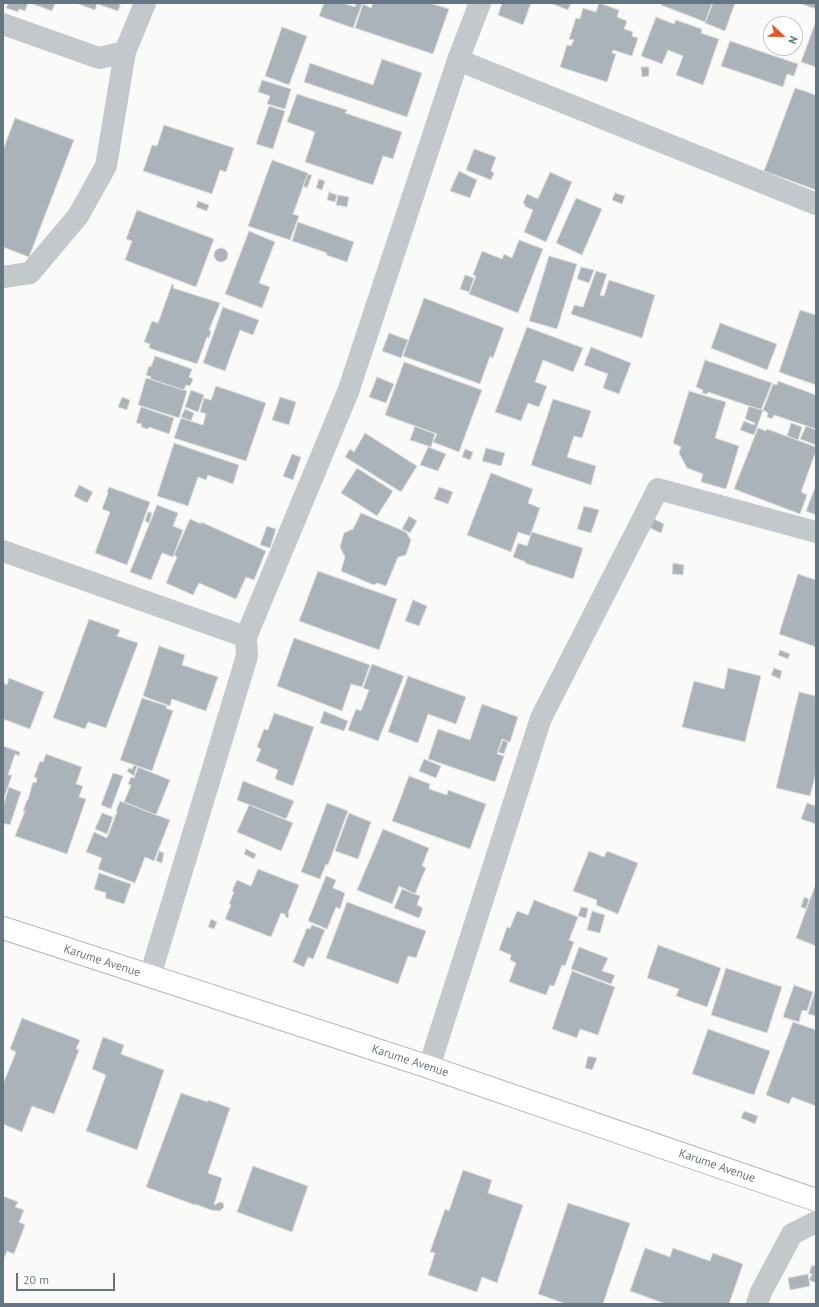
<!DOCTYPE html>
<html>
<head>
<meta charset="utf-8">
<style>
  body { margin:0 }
  #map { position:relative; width:819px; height:1307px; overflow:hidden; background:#fafaf8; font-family:"PT Sans",sans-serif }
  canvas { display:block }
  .frame { position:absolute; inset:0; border:4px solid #657683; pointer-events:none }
  .north { position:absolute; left:763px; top:16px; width:40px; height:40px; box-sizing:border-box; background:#fff; border:1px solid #c1c8cd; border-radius:50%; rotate:112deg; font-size:11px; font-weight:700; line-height:16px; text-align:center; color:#657683 }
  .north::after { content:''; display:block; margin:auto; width:14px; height:18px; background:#e4572e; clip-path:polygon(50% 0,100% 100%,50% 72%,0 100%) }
  .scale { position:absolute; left:16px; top:1273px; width:99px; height:18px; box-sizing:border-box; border:2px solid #657683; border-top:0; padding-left:5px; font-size:12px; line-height:14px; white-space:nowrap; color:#657683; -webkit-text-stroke:3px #fff; paint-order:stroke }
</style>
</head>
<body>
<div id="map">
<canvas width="819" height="1307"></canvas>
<div class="frame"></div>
<div class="north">N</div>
<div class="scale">20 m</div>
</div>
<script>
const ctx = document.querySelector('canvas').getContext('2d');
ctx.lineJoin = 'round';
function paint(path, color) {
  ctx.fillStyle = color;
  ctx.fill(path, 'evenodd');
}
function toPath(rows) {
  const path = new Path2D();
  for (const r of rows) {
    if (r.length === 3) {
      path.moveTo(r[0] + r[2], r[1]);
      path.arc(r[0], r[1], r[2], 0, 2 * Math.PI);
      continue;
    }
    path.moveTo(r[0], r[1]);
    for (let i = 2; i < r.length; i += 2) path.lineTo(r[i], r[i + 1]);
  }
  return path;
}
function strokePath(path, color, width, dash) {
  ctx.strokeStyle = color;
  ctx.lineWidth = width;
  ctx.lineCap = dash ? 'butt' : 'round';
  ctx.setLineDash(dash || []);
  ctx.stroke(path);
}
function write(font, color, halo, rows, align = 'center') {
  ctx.font = font + ' "PT Sans",sans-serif';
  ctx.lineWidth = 4;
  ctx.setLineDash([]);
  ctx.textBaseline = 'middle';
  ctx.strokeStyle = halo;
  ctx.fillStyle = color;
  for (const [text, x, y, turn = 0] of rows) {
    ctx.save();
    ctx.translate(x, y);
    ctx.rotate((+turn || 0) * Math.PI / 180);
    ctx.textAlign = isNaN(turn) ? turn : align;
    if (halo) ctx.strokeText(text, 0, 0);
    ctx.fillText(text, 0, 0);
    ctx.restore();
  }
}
const building = toPath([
  [5,3,28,3,25,11,19,9,18,12,6,8,8,4,5,3],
  [30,3,55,3,52,11,30,3],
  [76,3,121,3,118,11,97,4,95,10,76,3],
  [324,3,343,3,355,7,356,3,362,4,353,28,319,16,324,3],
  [373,3,430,3,449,9,433,54,355,28,363,4,371,8,373,3],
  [502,3,531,3,523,25,498,15,502,3],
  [550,3,571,3,568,10,550,3],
  [599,3,619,10,617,17,627,21,624,29,633,32,632,36,638,38,632,56,613,50,612,53,616,54,607,82,560,67,567,45,571,46,574,40,569,39,576,18,580,19,583,8,596,12,599,3],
  [662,3,712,3,705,22,661,5,662,3],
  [713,3,735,3,725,31,705,23,713,3],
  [799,3,816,3,816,9,799,3],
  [656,17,674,24,676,20,702,29,701,33,719,39,703,85,676,75,683,56,668,50,662,64,641,56,656,17],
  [816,21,816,67,801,62,816,21],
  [282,27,307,36,289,85,265,76,282,27],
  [730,41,798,64,794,76,787,74,783,87,721,66,730,41],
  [382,59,422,73,407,117,304,82,310,63,373,85,382,59],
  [641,67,649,67,649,76,642,77,641,67],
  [262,80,291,89,285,109,267,104,270,96,258,92,262,80],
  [795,88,816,95,816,190,764,171,795,88],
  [297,94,347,110,345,113,402,132,393,159,383,156,373,185,305,162,315,132,287,122,297,94],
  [269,106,285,111,273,149,256,144,269,106],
  [15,118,74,140,29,257,3,247,3,150,15,118],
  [164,125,234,148,226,172,220,170,212,194,143,171,152,145,157,146,164,125],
  [474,149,496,157,491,171,494,173,491,180,466,170,474,149],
  [272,160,308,173,293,214,299,216,290,240,248,226,272,160],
  [459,171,477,180,470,198,450,191,459,171],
  [550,172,572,182,546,242,524,232,533,210,524,206,525,204,523,203,527,194,538,199,550,172],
  [308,174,312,175,307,188,303,186,308,174],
  [319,179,325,181,322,190,316,188,319,179],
  [329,192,337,195,335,202,327,200,329,192],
  [615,193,625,196,622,204,612,200,615,193],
  [338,195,349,197,347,207,336,205,338,195],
  [576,198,602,209,582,255,556,243,576,198],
  [198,201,209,205,207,211,196,207,198,201],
  [137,210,214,239,196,287,125,260,132,241,126,239,137,210],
  [298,222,354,242,347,262,326,255,327,253,292,241,298,222],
  [249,231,275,242,259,283,270,287,262,308,225,294,249,231],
  [519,240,543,249,518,313,469,294,476,276,473,275,482,251,502,259,504,254,512,258,519,240],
  [221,255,7],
  [549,256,577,264,557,329,529,321,549,256],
  [581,267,594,270,589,283,577,279,581,267],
  [596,271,607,274,600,295,604,296,609,280,655,295,642,338,571,314,574,305,583,307,596,271],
  [465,275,474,278,469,292,460,289,465,275],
  [172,284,174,285,173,288,220,303,209,330,211,331,209,338,207,337,197,364,149,348,150,344,144,342,152,321,158,323,172,284],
  [424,298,504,328,493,358,490,356,480,384,403,356,424,298],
  [223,307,259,320,253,335,240,330,225,371,203,363,223,307],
  [800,310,816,315,816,327,815,331,816,331,816,385,779,372,800,310],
  [720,323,777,344,767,370,711,348,720,323],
  [527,327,583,348,573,372,543,360,535,382,547,386,539,407,528,403,521,421,495,412,527,327],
  [389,333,408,340,401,358,382,351,389,333],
  [591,347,631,363,619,394,603,388,608,374,584,365,591,347],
  [155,356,192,369,189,377,193,379,190,386,186,385,184,390,150,379,151,377,146,375,149,366,151,367,155,356],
  [705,360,772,383,761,410,708,392,707,394,702,393,703,390,696,387,705,360],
  [404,362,482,390,459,452,433,442,437,434,385,415,404,362],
  [377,377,394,384,386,403,369,397,377,377],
  [146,378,187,391,179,418,138,405,146,378],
  [778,381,816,395,816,429,774,415,772,419,767,417,768,413,763,410,773,384,777,385,778,381],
  [216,386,266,403,246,461,174,438,181,418,203,425,206,414,200,412,204,398,211,400,216,386],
  [191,390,204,395,198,412,185,407,191,390],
  [689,391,726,402,715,438,739,446,726,489,701,482,703,474,687,468,679,453,681,447,673,443,689,391],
  [122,397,130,400,127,410,118,407,122,397],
  [280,397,296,402,289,425,272,420,280,397],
  [553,399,591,411,582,438,574,436,567,457,596,466,591,485,531,465,553,399],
  [749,406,763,410,754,435,740,430,744,421,754,425,755,423,745,419,749,406],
  [141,407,174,418,169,434,149,427,148,429,141,427,142,424,136,423,141,407],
  [185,409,194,413,191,421,181,417,185,409],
  [791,423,802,427,798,440,787,436,791,423],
  [415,426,435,434,431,447,410,440,415,426],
  [806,426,816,430,816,445,800,439,806,426],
  [758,428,766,431,767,429,816,447,816,451,801,492,807,495,800,514,734,489,758,428],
  [365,433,417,466,401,492,345,457,350,449,354,452,365,433],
  [174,443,239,465,233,484,208,475,206,480,198,477,188,506,157,496,174,443],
  [428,447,446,454,438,471,420,465,428,447],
  [486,448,505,453,501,466,482,461,486,448],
  [465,449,473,452,470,460,462,457,465,449],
  [292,454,301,457,293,480,283,476,292,454],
  [357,468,393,491,377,516,341,493,357,468],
  [491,473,533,489,528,503,540,508,530,536,518,532,511,552,467,535,491,473],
  [79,485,93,492,87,503,74,496,79,485],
  [816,485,816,515,806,511,816,485],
  [109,487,150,502,127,565,95,553,110,512,102,509,108,493,107,492,109,487],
  [439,487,453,492,448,504,434,499,439,487],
  [157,505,178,513,173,526,183,530,173,557,162,553,151,580,130,572,157,505],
  [584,506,599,510,591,533,577,529,584,506],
  [148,512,152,513,149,523,145,521,148,512],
  [361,513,406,532,411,540,406,555,398,557,386,586,377,583,374,585,341,571,345,557,340,547,344,533,353,529,361,513],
  [409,516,417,521,410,533,402,529,409,516],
  [190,519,201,524,201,522,266,551,254,580,246,577,236,599,199,583,193,595,166,583,177,557,174,555,190,519],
  [654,519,664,524,661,533,650,528,654,519],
  [267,526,276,529,270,548,260,545,267,526],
  [532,532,583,548,573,579,525,563,526,562,513,557,518,543,527,546,532,532],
  [673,563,684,565,683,575,672,574,673,563],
  [318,571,397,599,379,650,299,621,318,571],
  [798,574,816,580,816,647,779,634,798,574],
  [413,600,427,606,419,626,405,621,413,600],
  [89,619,120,630,117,636,138,643,106,728,88,722,85,729,53,718,89,619],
  [294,638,370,665,362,687,351,684,342,711,277,686,294,638],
  [159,646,185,655,182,665,218,677,206,711,172,699,170,706,143,696,159,646],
  [780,650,790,654,788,659,778,655,780,650],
  [372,664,404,676,378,741,348,730,356,709,361,711,369,690,363,688,372,664],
  [728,668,761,676,745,742,682,727,694,681,724,689,728,668],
  [774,668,782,671,780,679,771,675,774,668],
  [408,676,466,697,456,724,428,714,418,743,388,732,408,676],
  [9,678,44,692,30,729,3,719,3,683,7,685,9,678],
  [799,692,816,696,816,773,810,796,776,788,799,692],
  [142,698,167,706,166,708,173,711,152,771,120,760,142,698],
  [482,704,518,717,510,742,502,739,497,754,504,756,495,782,428,759,438,729,470,740,482,704],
  [324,711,348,721,344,731,320,723,324,711],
  [274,713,314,727,293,786,275,779,278,770,256,761,261,749,257,747,264,729,268,730,274,713],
  [503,740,508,742,504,754,498,752,503,740],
  [3,746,20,752,19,756,15,754,8,775,12,775,3,801,3,746],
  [46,754,82,767,76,784,83,786,79,797,86,799,67,854,15,836,25,811,23,811,27,800,28,800,33,782,36,783,37,778,34,777,40,761,43,762,46,754],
  [424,759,441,766,436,778,419,771,424,759],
  [134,765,137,766,134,776,127,771,129,768,132,769,134,765],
  [138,767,170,780,156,815,124,802,131,785,128,784,131,777,134,778,138,767],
  [113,773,123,776,111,809,101,805,113,773],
  [409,776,430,784,429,789,447,795,448,790,486,804,470,849,392,821,409,776],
  [243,781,294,801,286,819,237,800,243,781],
  [9,787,21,792,10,825,3,823,3,806,9,787],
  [120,801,170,820,154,861,145,857,135,883,98,869,102,858,86,852,94,832,107,838,117,812,116,811,120,801],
  [327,803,348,811,328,865,326,864,320,879,301,872,327,803],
  [807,803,816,806,816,824,801,819,807,803],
  [249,805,293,823,281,851,237,832,249,805],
  [102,813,113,817,107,834,95,829,102,813],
  [349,813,371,822,358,859,335,851,349,813],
  [383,829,429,848,422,866,426,868,415,894,399,886,392,904,357,890,383,829],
  [246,849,256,854,254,859,244,854,246,849],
  [159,851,164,853,162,863,156,861,159,851],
  [589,851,604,857,607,851,638,863,618,914,596,905,597,900,573,891,589,851],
  [258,869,299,885,288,913,289,914,288,918,285,916,285,914,281,913,271,937,225,919,231,905,229,904,234,892,232,891,237,880,251,886,258,869],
  [99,873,131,884,124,904,105,898,106,893,94,889,99,873],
  [326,876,336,880,333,888,345,893,340,909,336,907,327,929,308,921,326,876],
  [816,883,816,946,796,938,816,883],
  [402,889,420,896,417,905,423,908,419,918,394,908,402,889],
  [804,897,809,899,806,909,801,907,804,897],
  [534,900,578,917,569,940,574,942,565,966,562,965,554,986,550,985,546,995,509,982,516,963,510,960,511,955,499,950,507,927,510,928,517,911,528,915,534,900],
  [347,902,426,931,416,958,408,956,398,984,326,958,347,902],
  [581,907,588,908,586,918,578,916,581,907],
  [592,911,605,915,600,933,587,930,592,911],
  [211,919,217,922,214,929,208,927,211,919],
  [312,925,325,930,313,959,308,957,304,967,293,962,307,928,310,929,312,925],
  [658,945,721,968,707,1007,676,996,679,989,647,978,658,945],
  [579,947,608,958,602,971,615,975,611,984,571,969,579,947],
  [726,968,782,987,767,1033,711,1015,726,968],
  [572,971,615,987,598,1035,580,1029,577,1038,552,1029,572,971],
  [794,985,813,992,807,1011,802,1010,799,1022,783,1017,794,985],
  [815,991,816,991,816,1016,808,1014,815,991],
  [22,1018,80,1040,76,1049,79,1050,54,1114,32,1106,22,1132,3,1124,3,1084,16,1052,10,1049,22,1018],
  [793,1022,816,1030,816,1106,792,1097,789,1104,766,1095,793,1022],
  [708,1029,770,1051,754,1095,692,1074,708,1029],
  [103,1037,124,1045,121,1054,164,1070,137,1150,86,1131,106,1075,92,1069,103,1037],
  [588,1056,597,1058,592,1070,585,1068,588,1056],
  [181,1093,208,1102,208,1100,230,1108,208,1173,222,1178,214,1205,220,1202,223,1203,224,1207,220,1211,211,1210,195,1204,195,1205,146,1187,181,1093],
  [744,1111,758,1116,755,1124,741,1118,744,1111],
  [253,1166,308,1186,292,1232,237,1212,253,1166],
  [463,1170,492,1180,488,1193,523,1205,497,1283,482,1277,477,1292,428,1275,435,1253,430,1252,445,1209,449,1211,463,1170],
  [3,1196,18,1202,15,1207,24,1210,19,1222,25,1225,14,1254,7,1251,3,1261,3,1196],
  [568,1203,630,1223,603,1304,566,1304,538,1294,568,1203],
  [645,1248,670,1257,673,1248,710,1261,713,1253,743,1264,729,1304,666,1304,630,1291,645,1248],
  [816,1264,816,1283,809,1280,812,1274,809,1273,812,1265,815,1266,816,1264],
  [808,1274,810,1286,790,1290,788,1278,808,1274]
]);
const minor = toPath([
  [3,24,99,58,125,52,145,3],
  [458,60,816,204],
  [3,277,30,273,78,216,106,166,125,52],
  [3,551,246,637],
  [150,976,247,656,246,637,348,392,458,60,480,3],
  [429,1067,541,718,658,489,816,532],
  [757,1304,761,1292,792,1234,816,1222]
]);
const major = toPath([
  [3,928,429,1067,816,1200]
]);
const streetNames = [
  ["Karume Avenue",102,961,18],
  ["Karume Avenue",410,1061,18],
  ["Karume Avenue",717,1166,19]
];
paint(building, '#aab3b9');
strokePath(building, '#dcdcda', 1);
strokePath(major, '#b5babe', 24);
strokePath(minor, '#c3c8cc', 22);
strokePath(major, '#fff', 22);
write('12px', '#657683', '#fff', streetNames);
</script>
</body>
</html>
